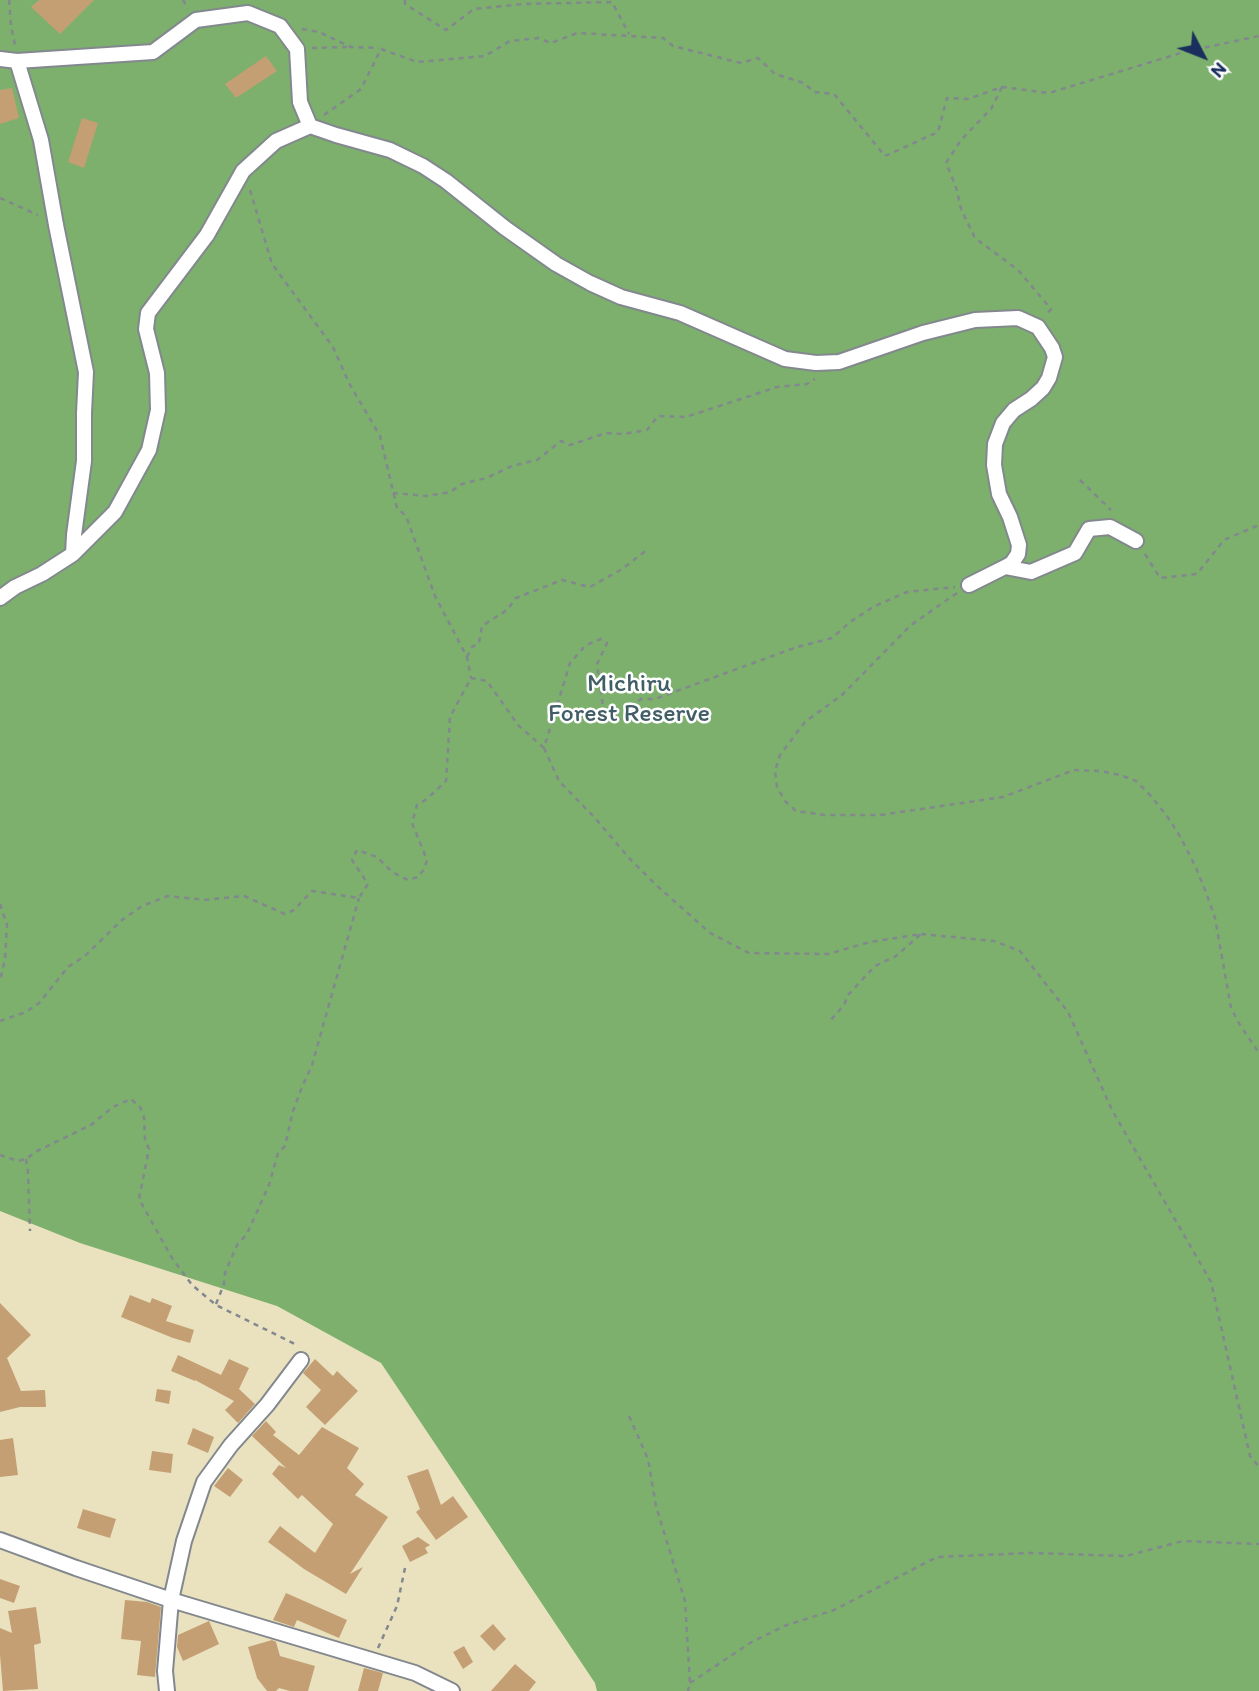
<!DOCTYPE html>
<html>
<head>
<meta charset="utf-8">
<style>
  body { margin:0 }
  #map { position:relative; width:1259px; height:1691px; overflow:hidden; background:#eae2bf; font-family:Itim,sans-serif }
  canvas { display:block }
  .north { position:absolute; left:1168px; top:21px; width:70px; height:70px; -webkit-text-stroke:5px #fff; paint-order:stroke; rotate:132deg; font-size:19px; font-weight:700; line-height:28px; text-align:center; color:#1b2f5e }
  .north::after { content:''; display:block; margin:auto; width:24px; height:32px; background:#1b2f5e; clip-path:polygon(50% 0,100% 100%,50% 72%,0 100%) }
</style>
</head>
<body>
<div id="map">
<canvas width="1259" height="1691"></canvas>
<div class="north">N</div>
</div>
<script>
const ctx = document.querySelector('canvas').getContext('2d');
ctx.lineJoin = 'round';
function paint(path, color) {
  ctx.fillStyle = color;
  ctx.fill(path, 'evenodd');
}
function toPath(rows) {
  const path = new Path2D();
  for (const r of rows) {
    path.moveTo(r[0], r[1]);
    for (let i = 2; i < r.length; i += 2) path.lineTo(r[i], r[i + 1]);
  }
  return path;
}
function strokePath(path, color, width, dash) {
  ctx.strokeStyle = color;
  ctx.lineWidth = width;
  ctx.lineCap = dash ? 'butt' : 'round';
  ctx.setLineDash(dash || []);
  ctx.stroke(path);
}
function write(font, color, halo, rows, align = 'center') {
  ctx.font = font + ' Itim,sans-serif';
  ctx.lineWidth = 5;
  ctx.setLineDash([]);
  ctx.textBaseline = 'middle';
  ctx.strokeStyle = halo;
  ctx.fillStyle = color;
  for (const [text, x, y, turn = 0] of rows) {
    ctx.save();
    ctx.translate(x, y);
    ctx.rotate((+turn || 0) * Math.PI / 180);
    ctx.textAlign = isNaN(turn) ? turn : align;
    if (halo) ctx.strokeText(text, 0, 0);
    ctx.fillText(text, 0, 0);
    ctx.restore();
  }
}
const forest = toPath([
  [0,0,1259,0,1259,1691,597,1691,595,1683,381,1363,277,1306,80,1243,0,1211]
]);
const building = toPath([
  [39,0,94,0,60,34,31,7],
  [266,56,277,71,236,98,225,84],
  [12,88,19,118,0,124,0,90],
  [82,118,98,123,84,168,68,162],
  [130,1295,150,1303,152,1298,172,1306,166,1321,194,1330,190,1343,173,1338,121,1317],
  [0,1303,31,1335,7,1358,21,1391,45,1390,46,1407,20,1407,0,1412],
  [178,1355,221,1375,229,1359,249,1368,239,1389,255,1404,238,1423,225,1410,234,1401,195,1380,195,1381,171,1371],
  [315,1359,333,1376,337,1371,358,1391,325,1425,306,1407,321,1390,303,1373],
  [157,1389,171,1391,169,1404,155,1401],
  [266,1421,276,1432,273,1435,299,1455,322,1427,359,1448,347,1468,364,1484,355,1495,388,1517,350,1574,363,1567,346,1594,304,1569,268,1542,280,1526,315,1553,333,1524,302,1495,298,1499,272,1474,279,1465,286,1468,252,1436],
  [193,1428,214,1437,208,1453,187,1444],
  [13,1438,18,1475,0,1477,0,1440],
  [152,1451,173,1454,171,1473,149,1470],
  [228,1468,243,1480,230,1497,214,1486],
  [428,1469,441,1505,453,1496,468,1517,436,1540,416,1512,420,1509,407,1476],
  [83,1509,116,1519,110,1538,77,1528],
  [418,1537,430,1545,425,1548,428,1553,410,1562,402,1546],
  [0,1579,20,1586,14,1603,0,1598],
  [286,1593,347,1620,339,1638,297,1620,294,1627,273,1620],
  [125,1600,147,1602,161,1607,155,1677,137,1675,141,1641,121,1639],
  [36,1607,41,1643,34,1645,38,1689,3,1691,0,1655,0,1628,12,1633,8,1611],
  [209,1621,219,1644,183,1661,177,1647,178,1635],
  [493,1624,506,1639,494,1651,480,1636],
  [272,1640,276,1642,280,1656,315,1666,308,1691,290,1691,279,1688,276,1691,267,1691,257,1678,248,1647],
  [464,1646,473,1662,463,1669,453,1652],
  [515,1664,536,1682,529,1691,491,1691],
  [364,1668,383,1673,378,1691,358,1691]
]);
const path = toPath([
  [9,0,11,26,15,45],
  [183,0,188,9],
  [405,0,405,4,446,30,474,9,523,4,612,2,629,34],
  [302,29,319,32,351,47,379,48],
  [312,48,347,47],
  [1002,87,991,109,961,140,946,163,956,187,961,209,975,238,1018,270,1051,309,1047,314],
  [324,115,361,89,381,49,417,62,485,56,510,41,538,38,551,43,577,33,630,36,663,38,673,46,741,63,758,58,775,74,804,83,814,92,834,94,885,156,938,132,947,98,968,99,1002,87,1049,93,1184,52,1259,36],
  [250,190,272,264,333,347,349,383,380,436,397,508,406,516,435,596,467,657,471,678],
  [0,198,38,215],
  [1080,480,1111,510],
  [393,493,427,496,450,492,462,484,486,478,512,466,537,460,561,441,570,445,606,433,623,434,647,430,658,416,686,417,777,387,807,384,815,379],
  [1145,554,1160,578,1197,574,1224,540,1259,525],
  [957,593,911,625,842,695,805,722,780,755,775,771,777,787,785,801,796,811,824,815,880,815,1003,797,1074,770,1100,771,1120,775,1136,781,1150,795,1167,816,1181,838,1196,868,1207,895,1215,918,1231,1008,1240,1025,1259,1053],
  [467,657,472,647,479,643,482,626,507,610,516,598,562,580,590,587,622,569,647,550],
  [544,748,559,781,595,818,629,858,655,884,710,933,749,953,828,954,870,942,921,934,896,956,875,966,848,995,844,1005,829,1022],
  [0,904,7,925,5,959,0,981],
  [921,934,994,941,1020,951,1068,1012,1112,1110,1211,1282,1250,1456,1259,1467],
  [0,1021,26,1012,39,1003,68,967,85,956,122,920,142,906,168,896,205,900,244,896,285,914,294,910,312,891,359,898,368,884,352,860,357,850,377,857,392,872,408,880,418,877,424,869,427,860,412,823,417,805,427,799,446,781,450,717,471,678,487,681,518,725,544,748,570,663,586,645,601,639,607,643,597,664,604,714,611,721,620,719,631,706,641,699,655,699,797,647,832,638,850,622,873,607,907,592,955,587],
  [0,1155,18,1161,26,1159,37,1151,91,1125,113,1107,131,1099,140,1107,144,1117,145,1140,149,1149,139,1199,172,1258,192,1285,216,1305,295,1344,296,1346],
  [26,1159,28,1172,30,1231],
  [216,1304,224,1284,225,1273,237,1245,247,1234,269,1185,278,1153,285,1146,293,1111,302,1087,312,1065,359,898],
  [629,1416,648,1459,656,1506,685,1601,690,1683,688,1691],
  [378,1648,397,1606,405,1568],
  [690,1683,750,1643,784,1626,834,1610,937,1557,1031,1553,1126,1556,1183,1541,1259,1544]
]);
const minor = toPath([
  [0,59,17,61,153,52,196,20,248,13,280,26,297,49,300,102,310,126],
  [17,61,41,140,56,225,86,372,84,413,84,461,74,535,73,554],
  [1005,567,1031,572,1075,553,1089,529,1110,527,1136,541],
  [0,598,15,587,42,574,73,554,115,512,149,450,158,410,157,373,146,329,148,313,207,235,243,171,276,141,310,126,336,135,390,150,423,166,446,181,505,228,556,264,590,283,621,297,680,313,785,359,816,363,839,362,923,333,975,320,1018,318,1038,327,1052,348,1055,357,1049,378,1043,388,1031,399,1014,410,1003,423,995,444,994,465,999,494,1010,517,1019,545,1018,554,1012,563,1005,567,969,585],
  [0,1540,76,1568,171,1600,415,1673,452,1691],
  [167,1691,165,1671,171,1600,184,1541,204,1482,231,1445,267,1405,301,1360]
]);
const parkNames = [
  ["Michiru",629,684],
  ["Forest Reserve",629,714]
];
paint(forest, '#7cb06c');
paint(building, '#c49f73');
strokePath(minor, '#82888e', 18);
strokePath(path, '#82888e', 2.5, [5, 5]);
strokePath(minor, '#fff', 14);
write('26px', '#415e67', '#fff', parkNames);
</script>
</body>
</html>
